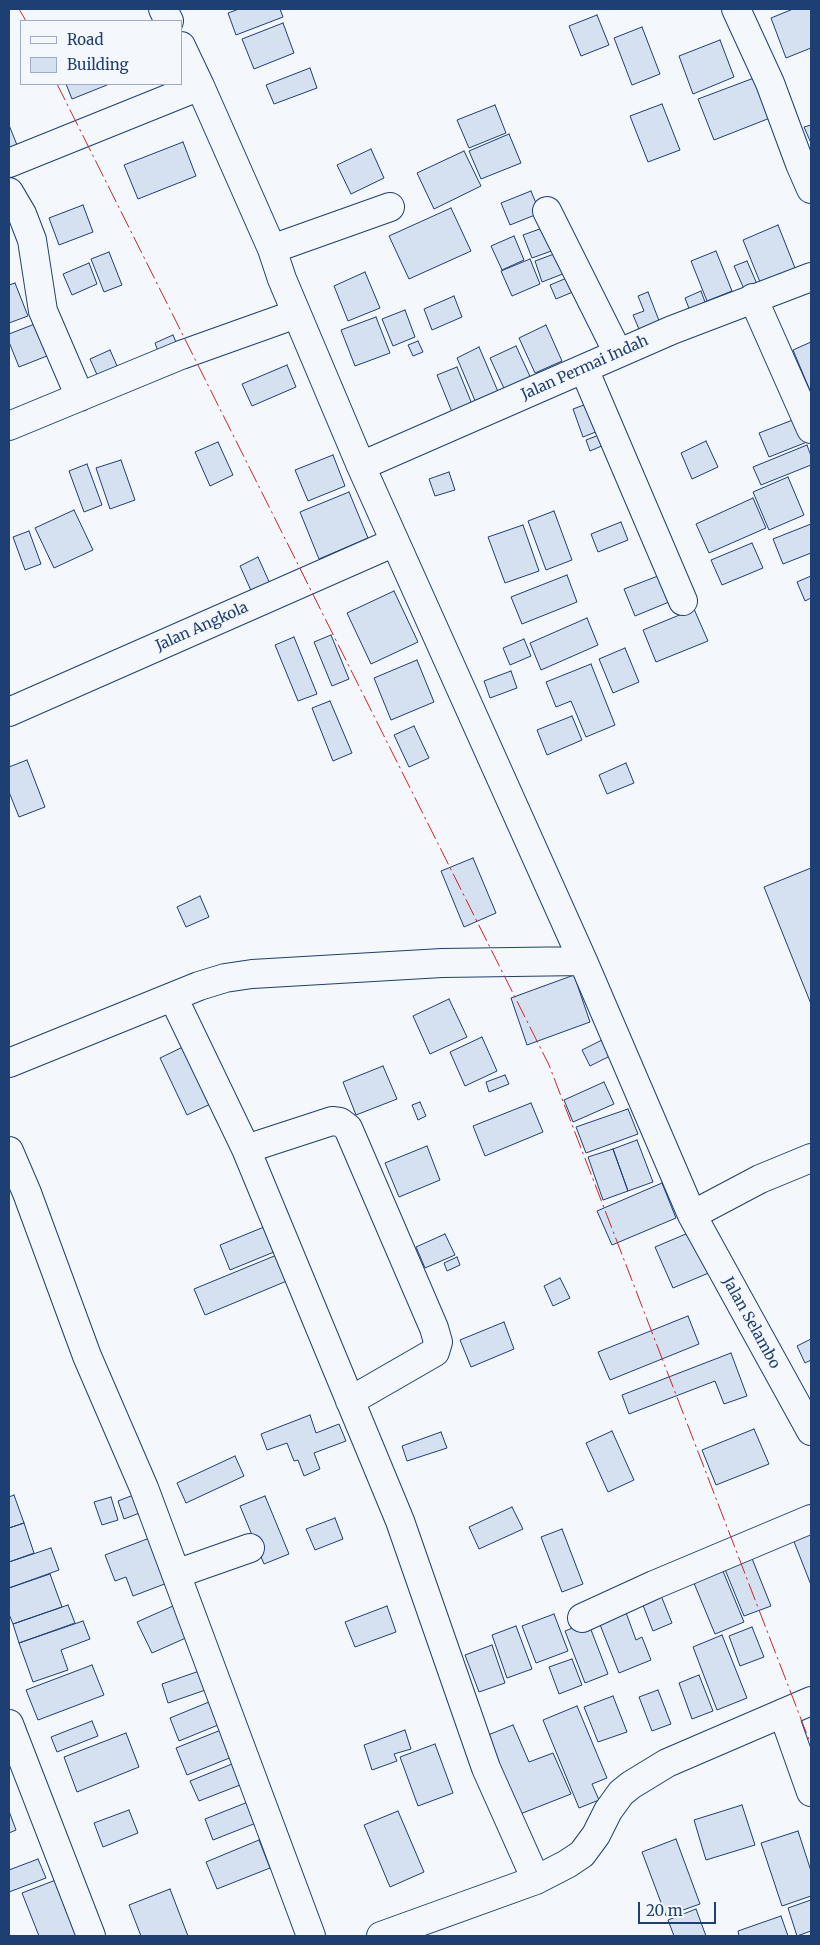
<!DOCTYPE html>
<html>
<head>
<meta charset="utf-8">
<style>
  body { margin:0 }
  #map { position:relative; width:820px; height:1945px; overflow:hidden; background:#f4f7fb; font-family:Merriweather,serif }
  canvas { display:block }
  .frame { position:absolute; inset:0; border:10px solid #1d3f73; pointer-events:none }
  .legend { position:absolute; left:20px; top:20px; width:162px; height:65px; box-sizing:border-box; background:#f4f7fb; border:1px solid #9eadc5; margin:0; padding:6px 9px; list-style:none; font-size:15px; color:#1d3f73 }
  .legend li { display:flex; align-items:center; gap:10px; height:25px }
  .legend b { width:25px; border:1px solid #9eadc5 }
  .scale { position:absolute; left:638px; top:1902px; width:78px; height:22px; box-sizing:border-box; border:2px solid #1d3f73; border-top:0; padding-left:6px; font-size:15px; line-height:18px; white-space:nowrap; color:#1d3f73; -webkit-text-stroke:4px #f4f7fb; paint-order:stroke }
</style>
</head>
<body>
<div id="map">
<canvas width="820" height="1945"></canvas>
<div class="frame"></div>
<ul class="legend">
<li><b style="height:6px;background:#f4f7fb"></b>Road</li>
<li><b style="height:14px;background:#d5e0f0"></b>Building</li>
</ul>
<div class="scale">20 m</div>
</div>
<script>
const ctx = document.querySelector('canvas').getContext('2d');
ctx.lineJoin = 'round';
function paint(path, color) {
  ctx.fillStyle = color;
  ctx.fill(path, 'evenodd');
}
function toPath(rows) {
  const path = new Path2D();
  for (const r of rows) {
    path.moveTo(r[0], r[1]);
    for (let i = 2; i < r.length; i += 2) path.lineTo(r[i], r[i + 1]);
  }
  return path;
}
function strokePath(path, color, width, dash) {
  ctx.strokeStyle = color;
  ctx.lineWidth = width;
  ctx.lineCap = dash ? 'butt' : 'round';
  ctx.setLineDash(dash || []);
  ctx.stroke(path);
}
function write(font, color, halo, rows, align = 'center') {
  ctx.font = font + ' Merriweather,serif';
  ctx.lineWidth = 4;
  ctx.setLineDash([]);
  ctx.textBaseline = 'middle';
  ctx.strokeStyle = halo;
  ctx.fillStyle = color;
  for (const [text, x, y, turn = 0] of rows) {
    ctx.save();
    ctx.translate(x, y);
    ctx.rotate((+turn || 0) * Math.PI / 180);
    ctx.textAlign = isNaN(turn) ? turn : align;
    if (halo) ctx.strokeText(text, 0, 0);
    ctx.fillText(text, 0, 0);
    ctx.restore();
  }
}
const building = toPath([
  [239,9,280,9,283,17,236,35,228,13,239,9],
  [793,9,811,9,811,48,786,58,771,18,793,9],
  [597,15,609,45,581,56,569,26,597,15],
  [283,23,294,53,254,69,242,39,283,23],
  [642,27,660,74,632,85,614,38,642,27],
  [720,40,734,77,693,94,679,56,720,40],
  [310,68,317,88,274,104,266,85,310,68],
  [754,78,770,118,714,140,698,99,754,78],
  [66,84,107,84,107,85,72,99,66,84],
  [662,104,680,150,648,162,630,116,662,104],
  [495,105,506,133,469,148,457,120,495,105],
  [9,125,17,145,9,148,9,125],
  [811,125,811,143,804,127,811,125],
  [509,134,521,163,481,179,469,151,509,134],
  [183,142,196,176,138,199,124,165,183,142],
  [371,149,384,178,351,194,337,165,371,149],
  [464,151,481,186,434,209,417,173,464,151],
  [531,191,540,213,510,225,501,203,531,191],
  [83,205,93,232,59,245,49,218,83,205],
  [451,208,471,251,409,279,389,236,451,208],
  [778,225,799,278,764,292,743,240,778,225],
  [548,226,557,249,532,258,523,235,548,226],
  [514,236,524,260,502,270,491,246,514,236],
  [565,250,573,270,542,282,535,261,565,250],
  [716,251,732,291,707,301,691,261,716,251],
  [109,252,122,285,104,292,91,259,109,252],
  [530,259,540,284,512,296,501,271,530,259],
  [747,261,757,284,744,289,734,266,747,261],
  [89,263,97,284,72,295,63,274,89,263],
  [365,272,380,308,348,321,334,286,365,272],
  [574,275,580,289,556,299,550,285,574,275],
  [15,283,28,316,9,323,9,285,15,283],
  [701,291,709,313,693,319,685,298,701,291],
  [648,292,663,331,639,329,633,315,644,311,638,296,648,292],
  [454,296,462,317,432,330,424,309,454,296],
  [405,310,415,337,393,346,382,319,405,310],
  [376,317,390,353,355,366,341,330,376,317],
  [40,322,52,354,19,367,9,342,9,334,40,322],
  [546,325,562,361,535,373,519,338,546,325],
  [173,335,180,352,161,359,155,343,173,335],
  [418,341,423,352,413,356,408,345,418,341],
  [811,342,811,393,793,350,811,342],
  [516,346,534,385,508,397,490,358,516,346],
  [479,347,502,401,479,410,457,358,479,347],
  [110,350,122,377,102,386,90,359,110,350],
  [287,365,296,387,252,406,242,384,287,365],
  [457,367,474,409,454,417,437,375,457,367],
  [595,401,606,428,583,437,573,409,595,401],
  [798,418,807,442,769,457,759,433,798,418],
  [599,435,604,445,590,451,586,440,599,435],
  [706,441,718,467,692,479,681,453,706,441],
  [218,442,233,475,210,486,195,452,218,442],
  [807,445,811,456,811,465,761,485,753,467,807,445],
  [333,455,345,486,308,501,295,470,333,455],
  [121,460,135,500,110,509,96,468,121,460],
  [87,464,102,505,84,512,69,471,87,464],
  [449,472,455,490,435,496,429,479,449,472],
  [788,477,804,515,769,530,753,492,788,477],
  [349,492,368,538,319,559,300,512,349,492],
  [753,498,766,528,709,553,696,524,753,498],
  [74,510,93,550,54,568,35,528,74,510],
  [554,511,572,560,546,570,528,521,554,511],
  [621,522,628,540,598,552,591,534,621,522],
  [811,524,811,553,783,564,773,539,811,524],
  [523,525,539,571,505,583,488,537,523,525],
  [29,531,41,564,25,570,13,537,29,531],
  [752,543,763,568,722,585,711,560,752,543],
  [258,557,271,586,253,595,240,566,258,557],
  [567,575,577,602,522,624,511,597,567,575],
  [658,576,669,602,635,616,624,589,658,576],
  [811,576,811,598,805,601,797,582,811,576],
  [394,591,418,642,371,664,347,613,394,591],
  [694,609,708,641,656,662,643,630,694,609],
  [587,618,598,645,541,670,530,643,587,618],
  [331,635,349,679,332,686,314,642,331,635],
  [294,637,317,694,298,701,275,645,294,637],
  [524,639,531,656,510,665,503,648,524,639],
  [625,648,639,682,613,693,599,659,625,648],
  [417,660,434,702,391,720,374,678,417,660],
  [591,664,615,725,586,737,571,701,556,707,546,682,591,664],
  [511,671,517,688,490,698,484,681,511,671],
  [330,701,352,753,333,761,312,708,330,701],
  [572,716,582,740,547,755,537,730,572,716],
  [414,726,429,758,409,767,394,735,414,726],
  [27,760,45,807,19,817,9,792,9,767,27,760],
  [626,763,634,783,607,794,599,775,626,763],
  [473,858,496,913,464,927,441,871,473,858],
  [811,868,811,1004,764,887,811,868],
  [200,896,209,917,186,927,177,907,200,896],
  [574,975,590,1022,527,1045,511,998,574,975],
  [449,999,467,1037,430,1054,413,1016,449,999],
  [482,1037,497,1071,465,1086,450,1052,482,1037],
  [602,1040,610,1056,590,1066,582,1050,602,1040],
  [189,1044,217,1101,187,1115,160,1058,189,1044],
  [383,1066,397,1099,356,1115,343,1082,383,1066],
  [505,1075,509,1084,489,1092,486,1082,505,1075],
  [604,1082,614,1104,573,1122,564,1100,604,1082],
  [420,1102,426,1116,418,1120,412,1105,420,1102],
  [531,1103,543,1132,485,1156,473,1126,531,1103],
  [628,1109,638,1134,586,1153,576,1127,628,1109],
  [637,1140,653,1182,628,1191,613,1149,637,1140],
  [427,1146,440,1180,399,1197,385,1163,427,1146],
  [613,1149,628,1191,603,1200,588,1157,613,1149],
  [662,1183,676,1218,612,1245,597,1211,662,1183],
  [264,1227,274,1252,230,1270,220,1245,264,1227],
  [693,1231,711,1272,673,1288,655,1247,693,1231],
  [445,1234,455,1255,425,1268,416,1247,445,1234],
  [284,1252,294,1278,205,1315,194,1289,284,1252],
  [457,1257,460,1265,447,1271,444,1263,457,1257],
  [560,1278,570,1298,553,1306,544,1286,560,1278],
  [688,1316,699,1344,610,1380,598,1352,688,1316],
  [504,1322,514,1349,471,1367,460,1340,504,1322],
  [811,1339,811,1360,805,1363,797,1346,811,1339],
  [731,1353,747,1396,724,1404,715,1381,629,1414,622,1395,731,1353],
  [310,1415,316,1433,339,1424,346,1441,314,1453,320,1469,304,1476,298,1460,294,1461,287,1443,267,1450,261,1434,310,1415],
  [754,1429,769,1464,716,1485,702,1450,754,1429],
  [612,1431,634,1480,608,1492,586,1443,612,1431],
  [441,1432,447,1448,407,1461,402,1446,441,1432],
  [235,1456,244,1476,186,1503,177,1483,235,1456],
  [144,1491,150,1509,124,1519,118,1501,144,1491],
  [14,1495,24,1523,9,1528,9,1497,14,1495],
  [265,1496,289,1554,264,1564,240,1506,265,1496],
  [111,1497,118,1520,102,1525,94,1502,111,1497],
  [512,1507,523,1529,479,1549,469,1527,512,1507],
  [335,1518,343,1539,315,1550,306,1529,335,1518],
  [24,1523,34,1553,9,1562,9,1528,24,1523],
  [811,1526,811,1585,791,1534,811,1526],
  [562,1529,583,1584,562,1592,541,1537,562,1529],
  [160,1534,175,1580,133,1596,126,1577,115,1581,105,1555,160,1534],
  [51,1548,59,1570,9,1588,9,1562,51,1548],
  [751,1556,771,1606,744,1616,724,1567,751,1556],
  [720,1564,744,1622,715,1634,691,1576,720,1564],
  [50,1574,62,1607,13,1624,9,1614,9,1588,50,1574],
  [660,1593,672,1623,653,1631,641,1600,660,1593],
  [182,1602,197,1633,152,1653,137,1622,182,1602],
  [68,1605,75,1623,19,1643,13,1624,68,1605],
  [387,1606,396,1632,355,1647,345,1622,387,1606],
  [624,1607,636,1640,642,1637,651,1660,619,1673,597,1617,624,1607],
  [554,1614,568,1651,536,1663,522,1626,554,1614],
  [83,1621,90,1639,61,1650,68,1670,33,1682,19,1643,83,1621],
  [588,1622,608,1674,585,1683,565,1631,588,1622],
  [516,1626,532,1669,507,1678,492,1635,516,1626],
  [752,1627,764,1657,740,1666,729,1636,752,1627],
  [722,1635,747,1698,717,1710,693,1647,722,1635],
  [492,1645,505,1683,479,1692,465,1655,492,1645],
  [572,1659,582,1685,559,1694,549,1667,572,1659],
  [92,1665,104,1695,38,1720,26,1690,92,1665],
  [208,1668,214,1687,168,1703,162,1684,208,1668],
  [699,1675,713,1711,692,1719,679,1683,699,1675],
  [658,1690,671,1724,652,1731,639,1697,658,1690],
  [613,1696,627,1732,598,1742,584,1707,613,1696],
  [209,1702,218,1725,179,1741,170,1718,209,1702],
  [577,1706,607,1778,592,1784,599,1800,579,1808,543,1720,577,1706],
  [92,1721,98,1736,57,1752,51,1737,92,1721],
  [513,1725,529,1762,553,1753,571,1794,515,1816,483,1737,513,1725],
  [221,1730,232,1757,187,1775,176,1748,221,1730],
  [405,1730,411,1749,394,1754,397,1761,372,1770,364,1745,405,1730],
  [126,1733,139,1767,77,1792,64,1757,126,1733],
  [435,1744,453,1793,418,1806,400,1757,435,1744],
  [232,1764,240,1785,199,1801,190,1781,232,1764],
  [248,1802,256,1823,213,1840,205,1819,248,1802],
  [742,1805,755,1845,706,1860,694,1820,742,1805],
  [129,1810,138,1833,103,1847,94,1823,129,1810],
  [9,1811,16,1830,9,1833,9,1811],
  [398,1811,424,1872,390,1887,364,1825,398,1811],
  [798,1831,811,1871,811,1896,782,1906,761,1843,798,1831],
  [676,1839,700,1904,666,1916,642,1852,676,1839],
  [259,1840,270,1868,217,1889,206,1862,259,1840],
  [38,1859,46,1878,9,1892,9,1870,38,1859],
  [61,1878,77,1936,39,1936,22,1893,61,1878],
  [170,1889,188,1936,141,1936,129,1905,170,1889],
  [811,1900,811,1931,797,1936,788,1908,811,1900],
  [696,1909,706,1936,674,1936,668,1920,696,1909],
  [781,1916,788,1936,739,1936,738,1931,781,1916]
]);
const minor = toPath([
  [163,9,169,21],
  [736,9,770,83,800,164,811,189],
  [181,46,200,86,272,249,282,279,361,466,583,961,692,1215,811,1431],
  [9,163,200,86],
  [9,192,22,214,32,240,43,311,80,397],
  [547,211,618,353],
  [272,249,390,207],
  [753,298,811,429],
  [584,369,683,601],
  [9,426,181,355,296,314],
  [361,466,672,330,811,277],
  [9,712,395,542],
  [173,997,246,1149,400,1521,486,1768,536,1880],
  [9,1063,199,986,225,978,252,974,442,963,583,961],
  [246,1149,332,1121,340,1122,348,1128,434,1328,438,1342,435,1352,350,1401],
  [9,1151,27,1193,87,1356,144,1488,311,1936],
  [692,1215,760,1179,811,1158],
  [176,1574,250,1548],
  [582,1618,654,1585,811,1519],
  [783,1713,811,1792],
  [9,1724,91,1936],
  [381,1936,536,1880,567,1864,582,1854,596,1835,608,1811,621,1793,631,1785,667,1763,811,1701]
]);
const power = toPath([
  [19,9,26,21],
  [57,84,549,1065,811,1745]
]);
const streetNames = [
  ["Jalan Permai Indah",585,368,-24],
  ["Jalan Angkola",202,627,-24],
  ["Jalan Selambo",751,1323,61]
];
paint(building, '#d5e0f0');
strokePath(building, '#1d3f73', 1);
strokePath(minor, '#1d3f73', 30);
strokePath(minor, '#f4f7fb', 28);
strokePath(power, '#c62828', 1, [18, 4, 2.5, 4]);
write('15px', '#1d3f73', '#f4f7fb', streetNames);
</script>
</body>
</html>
